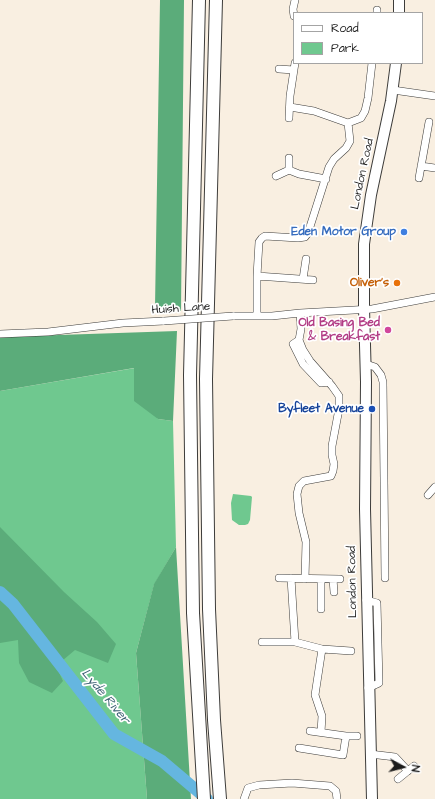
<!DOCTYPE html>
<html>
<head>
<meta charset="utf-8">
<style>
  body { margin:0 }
  #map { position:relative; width:435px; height:799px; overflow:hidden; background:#f9efe1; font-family:"Architects Daughter",sans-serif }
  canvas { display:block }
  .legend { position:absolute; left:293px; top:12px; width:130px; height:52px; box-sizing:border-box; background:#fff; border:1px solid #a4a4a4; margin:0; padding:5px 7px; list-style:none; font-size:12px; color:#1c1c1c }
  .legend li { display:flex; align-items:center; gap:8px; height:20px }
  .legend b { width:20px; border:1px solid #a4a4a4 }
  .north { position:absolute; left:383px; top:747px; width:40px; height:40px; -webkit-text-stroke:3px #fff; paint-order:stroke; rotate:97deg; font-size:11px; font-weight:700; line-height:16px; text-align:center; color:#1c1c1c }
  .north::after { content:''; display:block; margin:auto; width:14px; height:18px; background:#1c1c1c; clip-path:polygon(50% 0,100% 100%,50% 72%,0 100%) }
</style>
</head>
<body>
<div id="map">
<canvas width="435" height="799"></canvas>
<ul class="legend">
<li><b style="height:5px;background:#fff"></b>Road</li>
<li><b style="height:11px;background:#6fc88f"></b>Park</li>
</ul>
<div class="north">N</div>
</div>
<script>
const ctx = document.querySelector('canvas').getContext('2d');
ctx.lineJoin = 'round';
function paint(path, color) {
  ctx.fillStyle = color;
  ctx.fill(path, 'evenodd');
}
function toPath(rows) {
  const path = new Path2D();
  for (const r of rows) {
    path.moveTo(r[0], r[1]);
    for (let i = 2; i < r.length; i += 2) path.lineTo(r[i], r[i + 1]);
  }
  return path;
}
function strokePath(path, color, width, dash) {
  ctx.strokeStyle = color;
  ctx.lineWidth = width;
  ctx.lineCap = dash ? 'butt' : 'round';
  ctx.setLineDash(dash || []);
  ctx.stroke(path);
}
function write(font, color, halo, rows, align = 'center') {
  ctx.font = font + ' "Architects Daughter",sans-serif';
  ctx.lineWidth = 3.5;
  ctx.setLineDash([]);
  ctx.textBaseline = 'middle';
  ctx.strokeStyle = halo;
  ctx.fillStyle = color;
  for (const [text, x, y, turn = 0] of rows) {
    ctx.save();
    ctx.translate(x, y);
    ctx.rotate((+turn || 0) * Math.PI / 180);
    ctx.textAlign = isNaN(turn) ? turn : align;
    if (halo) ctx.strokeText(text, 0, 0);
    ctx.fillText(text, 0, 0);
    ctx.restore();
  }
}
const green = toPath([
  [135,368,158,419,173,421,176,547,154,585,136,653,147,799,0,799,0,391],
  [233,494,251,496,252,497,250,520,248,524,245,525,239,525,232,520,231,503]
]);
const forest = toPath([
  [160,0,184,0,181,311,155,307],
  [177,331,173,421,158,419,134,401,134,368,0,391,0,337],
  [0,527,64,592,97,622,116,644,108,663,75,650,56,666,63,681,52,693,29,682,19,663,18,640,0,643],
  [176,547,191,799,147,799,136,653,154,584]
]);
const river = toPath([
  [0,592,13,604,114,734,162,761,207,799]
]);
const minor = toPath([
  [377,13,377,10],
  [294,16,293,9,295,0],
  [279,69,294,70],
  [393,90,435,96],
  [290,107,314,111,348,123,361,118,365,111,368,98,372,63],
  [289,118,290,96,295,63],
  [421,166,435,168],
  [289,170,299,174,326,179],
  [276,176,289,170,289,158],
  [419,178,429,122],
  [257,276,313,280],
  [303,279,306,259],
  [300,313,301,329,299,340,303,350,310,361,332,386,339,396,339,409,332,446,332,455,334,464,333,471,331,476,304,481,299,486,297,494,299,513,306,542,305,579],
  [233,316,272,316,300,313,372,309,435,297],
  [257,316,257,276,259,242,262,238,265,236,298,238,305,237,308,233,329,167,334,159,346,148,350,141,348,123],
  [0,334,48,332,123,323,164,321],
  [299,340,293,344,303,364,321,383,329,382],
  [366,364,375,367,381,375,383,382,385,578],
  [428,495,435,487],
  [279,578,340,579],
  [291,578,295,642],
  [321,579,321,609],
  [333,579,334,592],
  [366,600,377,603,379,683,368,688],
  [262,642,295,642,322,649,351,651],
  [310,731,346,736,357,736],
  [321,732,322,716,315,695,322,649],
  [299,748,343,755,346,736],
  [370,754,395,757,408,771],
  [398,779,414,766],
  [244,799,248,788,259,785,292,783,330,786,336,791,337,799]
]);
const primary = toPath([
  [399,13,399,0],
  [372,799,365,509,366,382,364,308,364,244,371,195,391,101,396,63]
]);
const motorway = toPath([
  [199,0,190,375,193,613,204,799],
  [216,0,206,379,209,609,214,720,220,799]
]);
const minorBridge = toPath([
  [164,321,233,316]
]);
const markers = [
  [404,232,4,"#3f7fe0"],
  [397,283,4,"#e8710a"],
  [388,330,4,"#d1479c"],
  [372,409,4,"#1a4fb4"]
];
const streetNames = [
  ["London Road",363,174,-78],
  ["Huish Lane",181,309,-4],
  ["London Road",353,582,-91]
];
const shopNames = [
  ["Eden Motor Group",396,232]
];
const foodNames = [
  ["Oliver's",389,283]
];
const hotelNames = [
  ["Old Basing Bed",380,323],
  ["& Breakfast",380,337]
];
const transitNames = [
  ["Byfleet Avenue",364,409]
];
const waterNames = [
  ["Lyde River",105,697,50]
];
paint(green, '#6fc88f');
paint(forest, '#5bac7a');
strokePath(river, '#65b6e0', 12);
strokePath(minor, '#3d3c3a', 8);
strokePath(primary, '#3d3c3a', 12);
strokePath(motorway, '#3d3c3a', 14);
strokePath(minor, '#fff', 7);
strokePath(primary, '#fff', 10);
strokePath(motorway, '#fff', 12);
strokePath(minorBridge, '#3d3c3a', 8, []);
strokePath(minorBridge, '#fff', 7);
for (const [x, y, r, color] of markers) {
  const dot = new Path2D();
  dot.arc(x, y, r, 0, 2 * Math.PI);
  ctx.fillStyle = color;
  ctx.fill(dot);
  strokePath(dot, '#fff', 1.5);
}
write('12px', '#1c1c1c', '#fff', streetNames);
write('bold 12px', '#366cbe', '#fff', shopNames, 'right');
write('bold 12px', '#c56008', '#fff', foodNames, 'right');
write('bold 12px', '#b23c85', '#fff', hotelNames, 'right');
write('bold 12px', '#164399', '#fff', transitNames, 'right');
write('italic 13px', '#3d6174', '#fff', waterNames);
</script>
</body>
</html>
